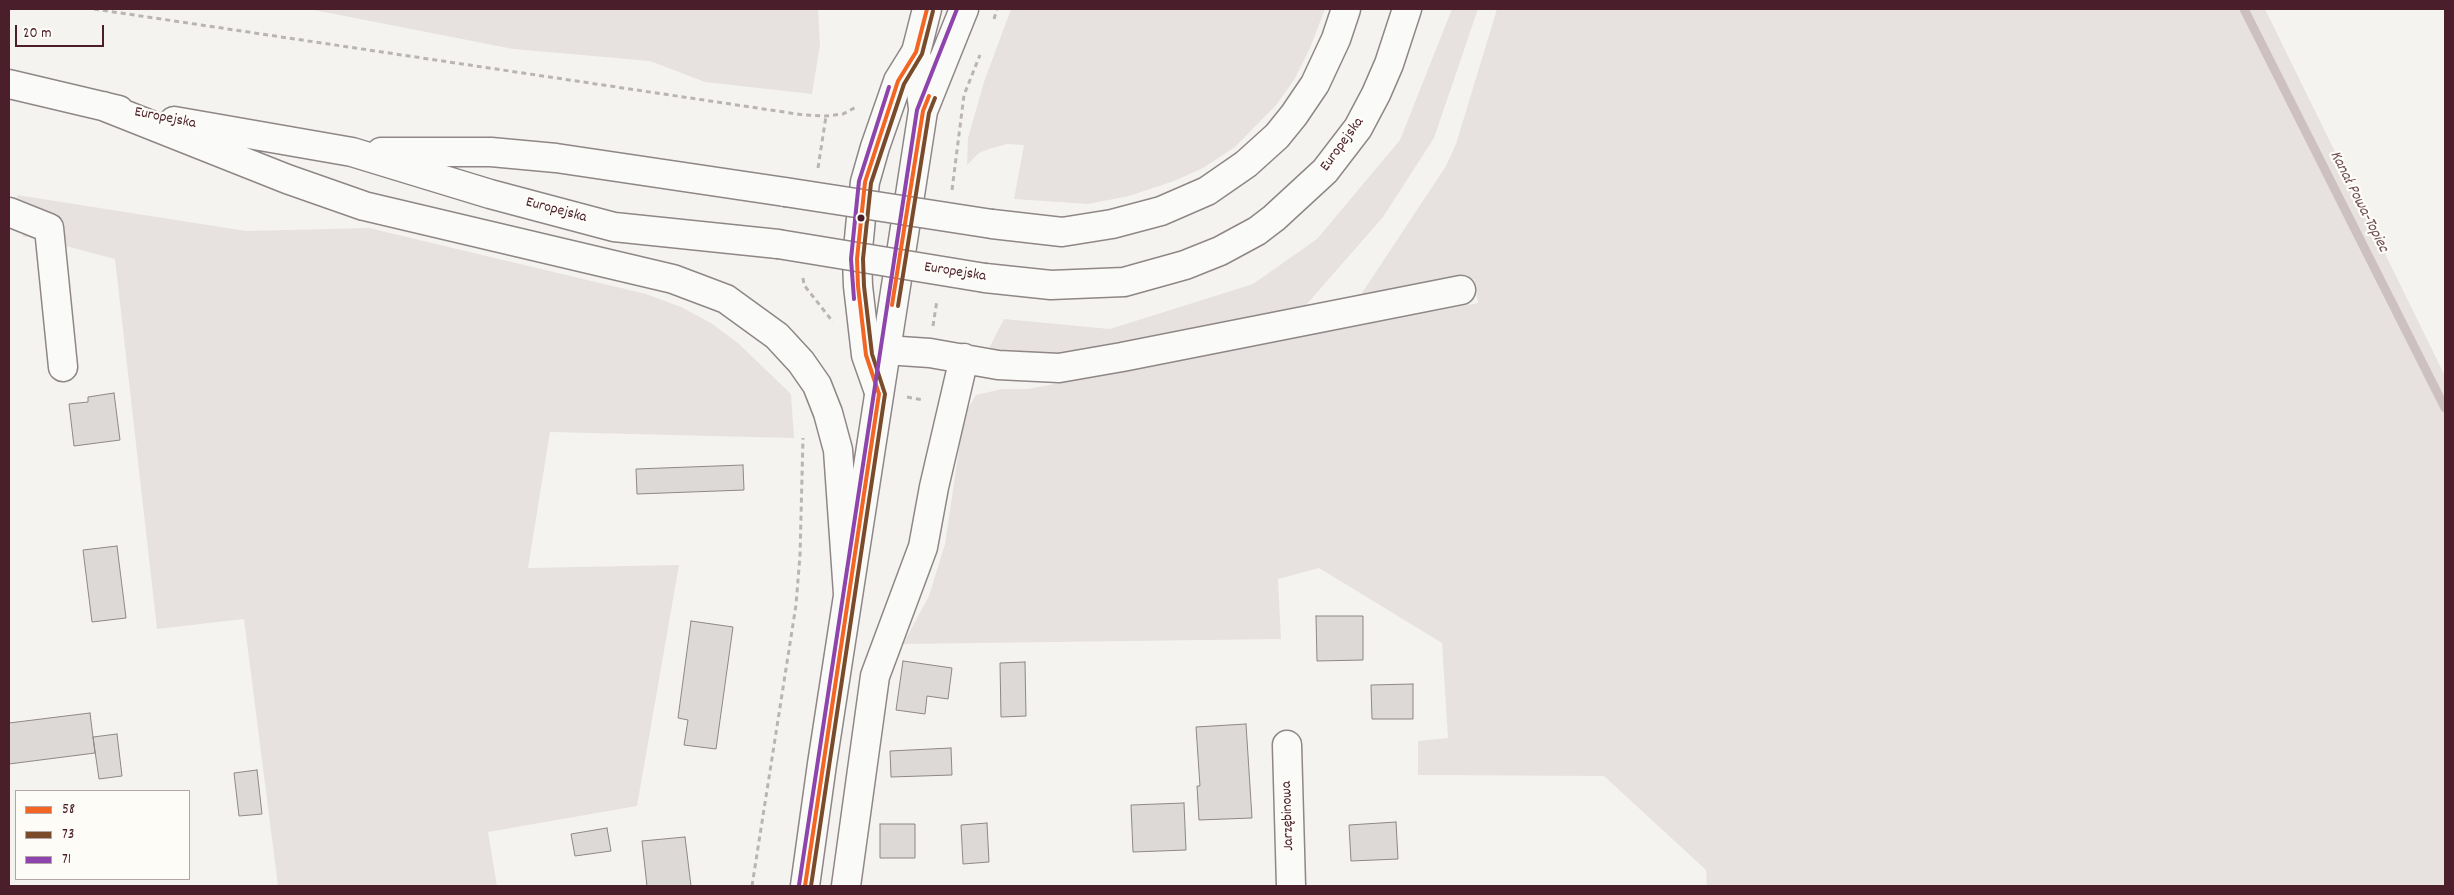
<!DOCTYPE html>
<html>
<head>
<meta charset="utf-8">
<style>
  body { margin:0 }
  #map { position:relative; width:2454px; height:895px; overflow:hidden; background:#f5f3f0; font-family:Dekko,sans-serif }
  canvas { display:block }
  .frame { position:absolute; inset:0; border:10px solid #4a1f2b; pointer-events:none }
  .legend { position:absolute; left:15px; top:790px; width:175px; height:90px; box-sizing:border-box; background:#fdfcf7; border:1px solid #b5a4a5; margin:0; padding:6px 9px; list-style:none; font-size:15px; color:#4a1f2b }
  .legend li { display:flex; align-items:center; gap:10px; height:25px }
  .legend b { width:25px; border:1px solid #b5a4a5 }
  .scale { position:absolute; left:15px; top:25px; width:89px; height:22px; box-sizing:border-box; border:2px solid #4a1f2b; border-top:0; padding-left:6px; font-size:15px; line-height:18px; white-space:nowrap; color:#4a1f2b; -webkit-text-stroke:4px #fdfcf7; paint-order:stroke }
</style>
</head>
<body>
<div id="map">
<canvas width="2454" height="895"></canvas>
<div class="frame"></div>
<ul class="legend">
<li><b style="height:6px;background:#f26522"></b>58</li>
<li><b style="height:6px;background:#7a4b2a"></b>73</li>
<li><b style="height:6px;background:#8e44ad"></b>71</li>
</ul>
<div class="scale">20 m</div>
</div>
<script>
const ctx = document.querySelector('canvas').getContext('2d');
ctx.lineJoin = 'round';
function paint(path, color) {
  ctx.fillStyle = color;
  ctx.fill(path, 'evenodd');
}
function toPath(rows) {
  const path = new Path2D();
  for (const r of rows) {
    path.moveTo(r[0], r[1]);
    for (let i = 2; i < r.length; i += 2) path.lineTo(r[i], r[i + 1]);
  }
  return path;
}
function strokePath(path, color, width, dash) {
  ctx.strokeStyle = color;
  ctx.lineWidth = width;
  ctx.lineCap = dash ? 'butt' : 'round';
  ctx.setLineDash(dash || []);
  ctx.stroke(path);
}
function write(font, color, halo, rows, align = 'center') {
  ctx.font = font + ' Dekko,sans-serif';
  ctx.lineWidth = 4.5;
  ctx.setLineDash([]);
  ctx.textBaseline = 'middle';
  ctx.strokeStyle = halo;
  ctx.fillStyle = color;
  for (const [text, x, y, turn = 0] of rows) {
    ctx.save();
    ctx.translate(x, y);
    ctx.rotate((+turn || 0) * Math.PI / 180);
    ctx.textAlign = isNaN(turn) ? turn : align;
    if (halo) ctx.strokeText(text, 0, 0);
    ctx.fillText(text, 0, 0);
    ctx.restore();
  }
}
const green = toPath([
  [309,9,818,9,820,45,812,94,705,82,650,61,513,49],
  [1011,9,1325,9,1310,48,1294,80,1277,104,1235,147,1203,168,1174,181,1129,196,1088,204,1014,199,1024,145,1007,144,989,149,979,153,967,165,968,138,984,82],
  [1452,9,1478,9,1434,138,1383,217,1300,312,1114,348,1041,356,987,352,1004,319,1110,329,1253,284,1317,239,1400,140],
  [1497,9,2265,9,2445,376,2445,886,1707,886,1706,870,1604,776,1418,775,1418,741,1448,738,1442,643,1319,568,1278,579,1281,639,903,644,929,596,945,544,964,415,976,395,1002,389,1028,389,1478,303,1474,279,1360,296,1446,166,1456,144],
  [17,195,246,231,369,228,646,294,681,307,711,323,738,343,791,394,794,438,550,432,528,568,679,565,637,806,488,832,497,886,278,886,244,619,157,629,115,259,32,237,23,237]
]);
const stream = toPath([
  [2244,9,2445,408]
]);
const building = toPath([
  [114,393,120,440,74,446,69,404,88,402,88,397,114,393],
  [743,465,744,490,637,494,636,469,743,465],
  [117,546,126,618,92,622,83,550,117,546],
  [1316,616,1363,616,1363,660,1317,661,1316,616],
  [691,621,733,627,716,749,684,745,688,720,678,718,691,621],
  [903,661,952,668,948,699,927,696,925,714,896,710,903,661],
  [1025,662,1026,716,1001,717,1000,663,1025,662],
  [1413,684,1413,719,1372,719,1371,685,1413,684],
  [90,713,95,753,9,764,9,723,90,713],
  [1246,724,1252,818,1199,820,1197,786,1200,786,1196,727,1246,724],
  [117,734,122,776,99,779,93,737,117,734],
  [951,748,952,775,891,777,890,751,951,748],
  [257,770,262,814,239,816,234,773,257,770],
  [1184,803,1186,850,1133,852,1131,805,1184,803],
  [1396,822,1398,859,1351,861,1349,825,1396,822],
  [987,823,989,862,963,864,961,825,987,823],
  [880,824,915,824,915,858,880,858,880,824],
  [607,828,611,851,575,856,571,834,607,828],
  [685,837,691,886,647,886,642,841,685,837]
]);
const path = toPath([
  [94,9,804,115,826,116,843,114,858,106],
  [994,19,997,9],
  [818,168,826,116],
  [952,190,964,95,980,55],
  [803,278,804,285,833,322],
  [933,326,937,300],
  [907,397,923,400],
  [752,886,796,605,800,555,803,438]
]);
const minor = toPath([
  [9,212,49,228,63,367],
  [885,350,930,353,998,365,1059,368,1122,357,1461,290],
  [879,392,866,355,858,286,857,259,861,218,865,182,875,147,898,81,916,52],
  [1287,745,1291,886],
  [846,886,875,676,923,547,934,487,964,358]
]);
const major = toPath([
  [9,84,119,110],
  [103,106,287,179,364,206,673,279,726,299,777,336,801,362,817,385,828,413,838,450,848,594],
  [923,108,916,52,927,9],
  [174,121,352,152,490,194,614,227,778,244],
  [381,152,491,152,556,158,785,192],
  [992,224,1062,232,1112,224,1161,211,1207,191,1246,164,1277,136,1294,115,1315,84,1336,39,1346,9],
  [985,278,1051,285,1124,282,1185,265,1220,251,1257,231,1274,218,1325,171,1358,128,1376,94,1389,64,1407,9],
  [805,886,822,764,923,111,964,9]
]);
const majorBridge = toPath([
  [785,192,992,224],
  [778,244,985,278]
]);
const bus1 = toPath([
  [892,305,923,111,929,96],
  [805,886,879,394,866,355,858,286,857,259,865,182,898,81,916,52,927,9]
]);
const bus2 = toPath([
  [898,306,929,113,935,98],
  [811,886,885,394,872,354,864,286,863,259,871,183,904,84,922,54,933,11]
]);
const bus3 = toPath([
  [854,299,851,259,859,181,889,87],
  [799,885,917,110,957,9]
]);
const markers = [
  [861,218,4.5,"#4a1f2b"]
];
const streetNames = [
  ["Europejska",165,119,11],
  ["Europejska",1343,145,-54],
  ["Europejska",556,211,15],
  ["Europejska",955,273,9],
  ["Jarzębinowa",1289,816,-92]
];
const waterNames = [
  ["Kanał Powa-Topiec",2358,202,63]
];
paint(green, '#e7e2e0');
strokePath(stream, '#ccc1c0', 9);
paint(building, '#dcd9d7');
strokePath(building, '#8f8687', 1);
strokePath(minor, '#8f8687', 31);
strokePath(major, '#8f8687', 31);
strokePath(path, '#bab5b4', 3, [5, 4]);
strokePath(minor, '#fafaf8', 28);
strokePath(major, '#fafaf8', 28);
strokePath(majorBridge, '#8f8687', 31, []);
strokePath(majorBridge, '#fafaf8', 28);
strokePath(bus1, '#f26522', 4);
strokePath(bus2, '#7a4b2a', 4);
strokePath(bus3, '#8e44ad', 4);
for (const [x, y, r, color] of markers) {
  const dot = new Path2D();
  dot.arc(x, y, r, 0, 2 * Math.PI);
  ctx.fillStyle = color;
  ctx.fill(dot);
  strokePath(dot, '#fdfcf7', 2);
}
write('15px', '#4a1f2b', '#fdfcf7', streetNames);
write('italic 16px', '#725058', '#fdfcf7', waterNames);
</script>
</body>
</html>
